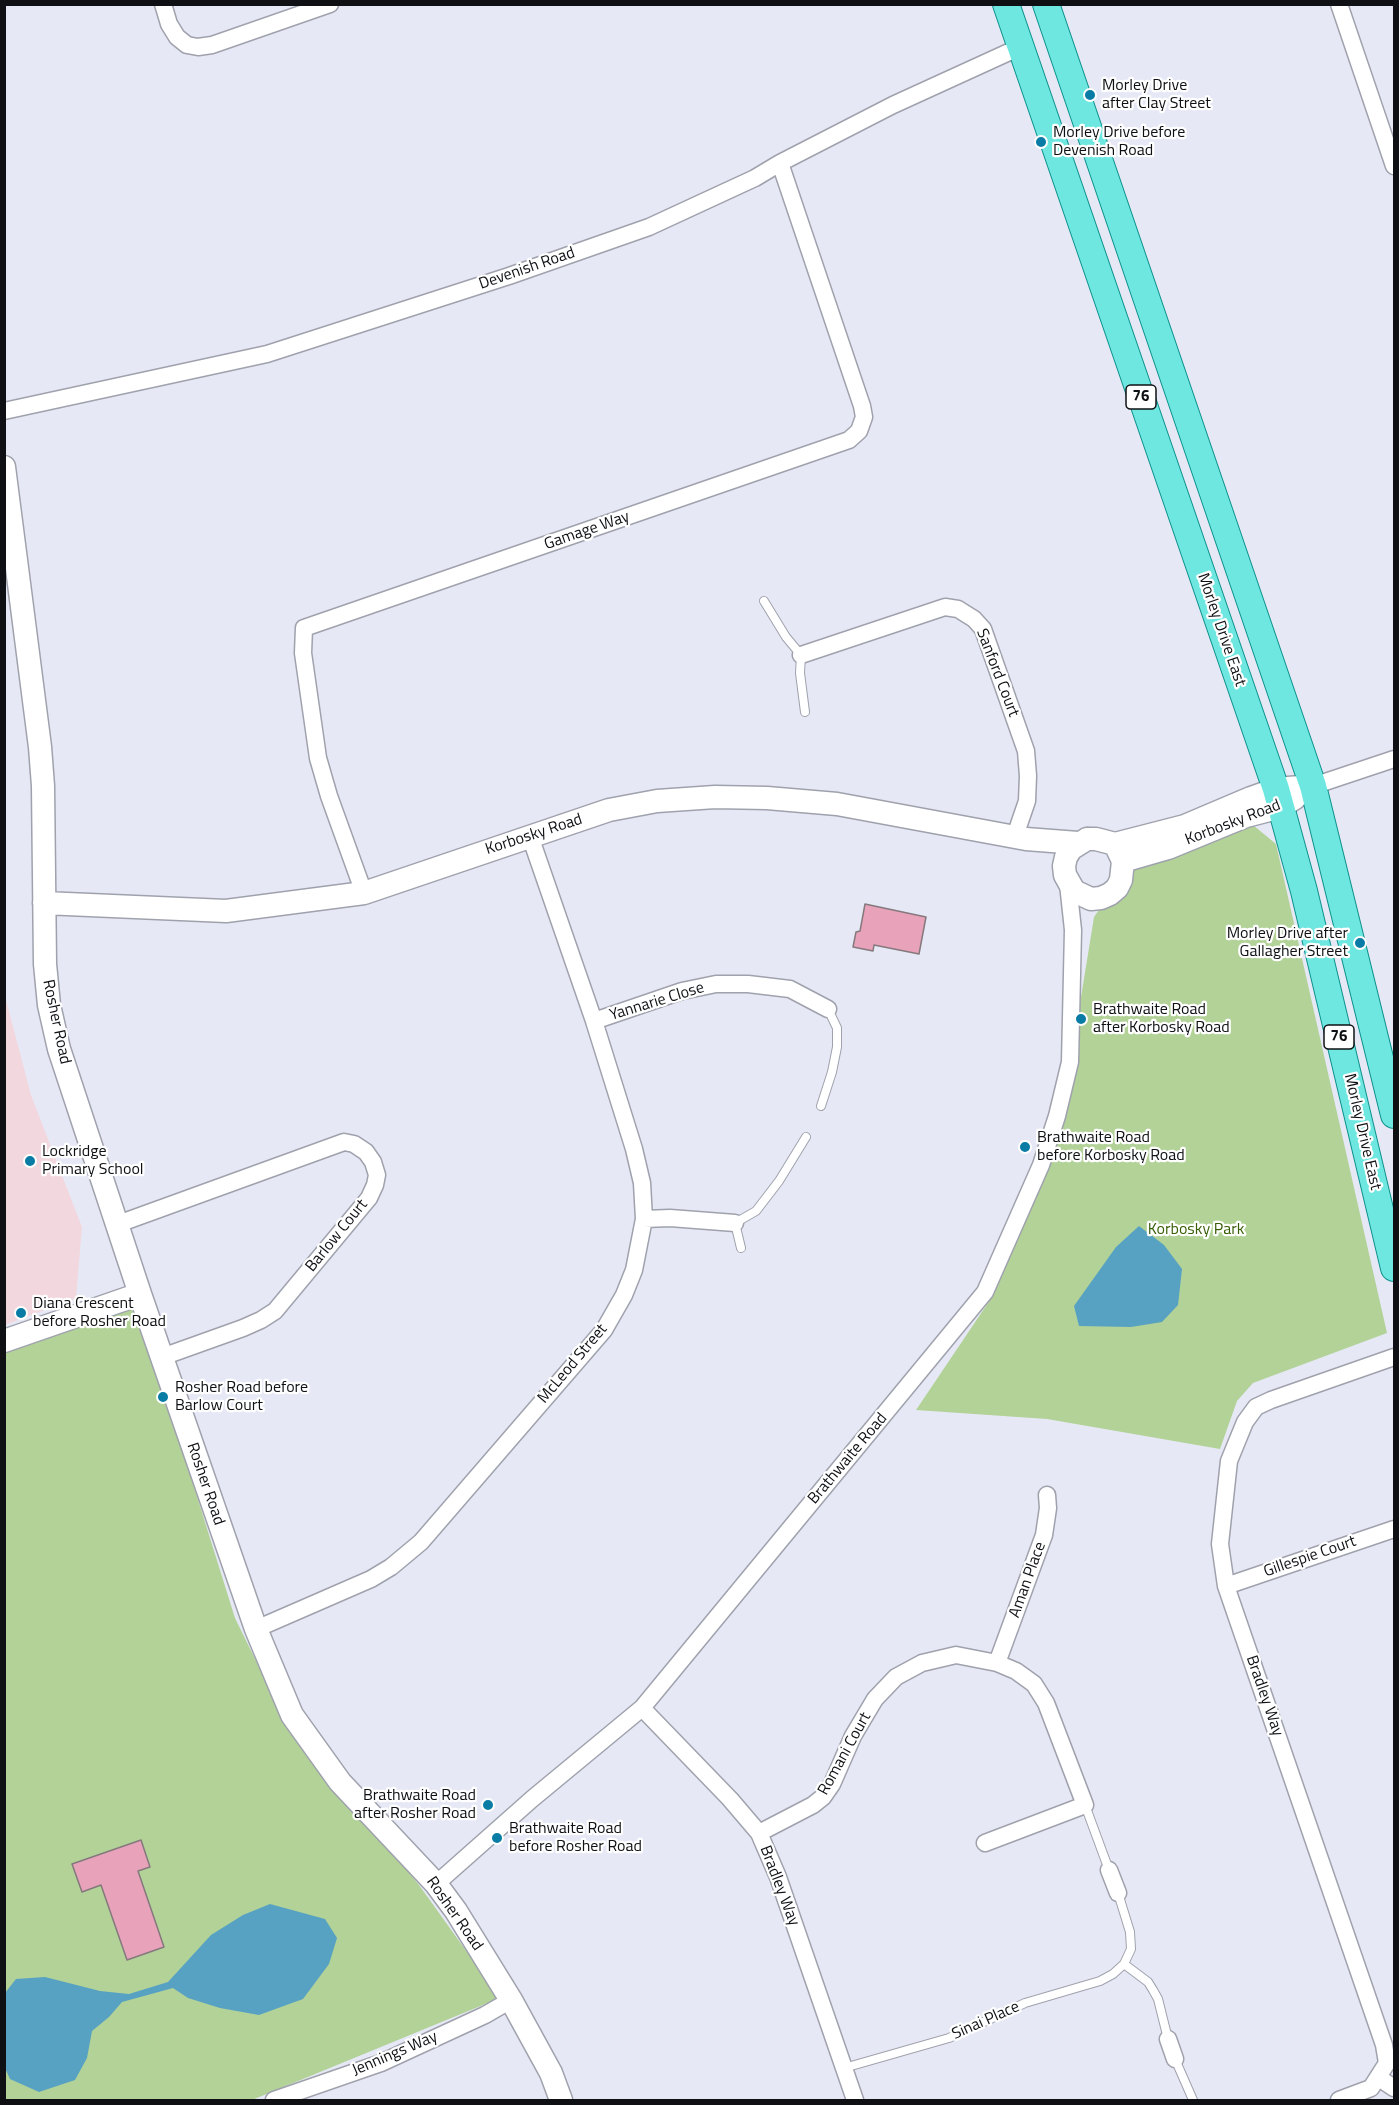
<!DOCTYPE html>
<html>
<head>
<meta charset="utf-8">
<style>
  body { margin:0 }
  #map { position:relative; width:1399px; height:2105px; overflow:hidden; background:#e6e9f5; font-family:"Titillium Web",sans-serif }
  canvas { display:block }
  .frame { position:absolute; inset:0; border:6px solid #0f1013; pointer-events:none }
</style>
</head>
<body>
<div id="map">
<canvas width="1399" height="2105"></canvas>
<div class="frame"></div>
</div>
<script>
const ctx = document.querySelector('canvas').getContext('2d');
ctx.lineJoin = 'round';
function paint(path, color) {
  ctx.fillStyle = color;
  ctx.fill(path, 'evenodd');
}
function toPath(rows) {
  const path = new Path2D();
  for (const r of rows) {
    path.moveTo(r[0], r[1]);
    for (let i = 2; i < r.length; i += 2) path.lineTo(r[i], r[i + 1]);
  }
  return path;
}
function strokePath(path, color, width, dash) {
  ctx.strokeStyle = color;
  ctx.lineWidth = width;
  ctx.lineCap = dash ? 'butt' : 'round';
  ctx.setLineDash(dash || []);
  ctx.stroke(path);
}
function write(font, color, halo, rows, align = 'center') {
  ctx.font = font + ' "Titillium Web",sans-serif';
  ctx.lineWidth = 4.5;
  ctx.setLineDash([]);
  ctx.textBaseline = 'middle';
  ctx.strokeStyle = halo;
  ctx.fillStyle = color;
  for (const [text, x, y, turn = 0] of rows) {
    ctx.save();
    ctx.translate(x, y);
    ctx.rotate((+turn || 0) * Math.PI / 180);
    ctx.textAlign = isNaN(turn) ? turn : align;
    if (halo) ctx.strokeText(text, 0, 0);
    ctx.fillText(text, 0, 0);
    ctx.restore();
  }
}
const education = toPath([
  [5,996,31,1095,82,1227,76,1298,5,1325]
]);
const green = toPath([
  [1253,825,1276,844,1387,1333,1253,1383,1237,1401,1220,1449,1047,1419,916,1410,992,1297,1059,1133,1094,917,1133,861],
  [134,1295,235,1618,284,1718,419,1885,500,1998,252,2100,5,2100,5,1341]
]);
const water = toPath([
  [1139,1226,1164,1245,1182,1269,1178,1305,1162,1322,1131,1327,1079,1326,1074,1306,1116,1247],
  [270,1904,325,1919,337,1938,329,1964,303,1999,259,2015,220,2008,188,1998,173,1988,122,2002,109,2017,92,2031,87,2058,75,2080,39,2092,10,2079,5,2068,5,1993,16,1979,45,1977,100,1991,129,1994,168,1982,211,1935,243,1915]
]);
const building = toPath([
  [865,904,926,917,919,954,874,945,873,951,853,947,856,932,860,931,865,904],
  [141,1840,150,1867,138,1871,164,1947,127,1960,101,1885,82,1892,72,1864,141,1840]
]);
const lane = toPath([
  [764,601,786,637,801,655,800,673,805,712],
  [821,1106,832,1072,837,1047,837,1028,828,1009],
  [741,1248,735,1223,756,1211,779,1181,806,1137],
  [1085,1805,1109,1870],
  [1118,1893,1130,1932,1131,1949,1124,1964,1148,1982,1153,1990,1158,1999,1168,2039],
  [1175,2059,1193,2100],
  [844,2068,949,2038,1025,2003,1100,1981,1113,1974,1124,1964]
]);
const street = toPath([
  [163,4,169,24,177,37,187,45,198,47,212,45,330,4],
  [1339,4,1394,166],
  [4,411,267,354,509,276,649,227,755,178,780,163,893,105,1020,47],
  [801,655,945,607,958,609,974,619,983,629,1026,751,1028,776,1027,801,1015,836],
  [1313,786,1394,759],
  [364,893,329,796,318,758,303,653,304,628,849,440,859,431,864,417,862,406,780,163],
  [594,1021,682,991,716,984,748,984,790,989,828,1009],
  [644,1219,670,1218,735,1223],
  [118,1224,344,1142,354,1144,366,1152,373,1162,377,1175,375,1185,369,1198,275,1311,261,1320,243,1328,162,1357],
  [1226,1586,1394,1529],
  [256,1629,371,1579,391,1567,421,1542,604,1330,624,1295,634,1270,644,1219,642,1183,634,1149,594,1021,530,836],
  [997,1663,1044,1535,1048,1508,1047,1495],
  [642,1708,730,1799,759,1833,778,1877,855,2100],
  [759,1833,813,1805,823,1797,832,1784,853,1736,875,1699,896,1677,922,1663,956,1655,997,1663,1016,1671,1034,1684,1046,1703,1085,1805,985,1843],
  [1109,1870,1118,1893],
  [436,1884,532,1799,642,1708,985,1292,1041,1165,1057,1116,1070,1062,1073,930,1068,884],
  [1168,2039,1175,2059],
  [1379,2078,1394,2088],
  [274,2100,381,2063,485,2015,511,2000],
  [1339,2100,1371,2088,1387,2063,1384,2045,1226,1586,1220,1544,1229,1461,1245,1422,1256,1407,1271,1400,1394,1357]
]);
const secondary = toPath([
  [4,467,40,747,43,786,45,964,49,1005,59,1049,140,1294,256,1629,292,1715,340,1782,436,1884,456,1911,511,2000,551,2073,561,2100],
  [1087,839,1096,839,1115,844,1123,861,1121,880,1117,888,1110,894,1101,898,1091,899,1074,891,1065,875,1064,866,1066,857,1071,849,1087,839],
  [1115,844,1185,826,1251,798,1276,789,1313,786],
  [1123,861,1168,848,1246,816,1281,807,1295,798],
  [44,903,226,911,364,893,609,810,657,801,715,797,767,798,837,804,1026,839,1078,843],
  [4,1341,140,1294]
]);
const primary = toPath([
  [1006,4,1276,789,1304,891,1394,1268],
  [1046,4,1313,786,1394,1115]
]);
const markers = [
  [1090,95,6,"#087ca4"],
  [1041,142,6,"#087ca4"],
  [1360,943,6,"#087ca4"],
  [1081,1019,6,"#087ca4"],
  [1025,1147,6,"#087ca4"],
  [30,1161,6,"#087ca4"],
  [21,1313,6,"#087ca4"],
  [163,1397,6,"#087ca4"],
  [488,1805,6,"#087ca4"],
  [497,1838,6,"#087ca4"]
];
const shields = [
  [1141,397,30],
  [1339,1037,30]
];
const shieldNames = [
  ["76",1141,397],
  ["76",1339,1037]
];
const poiNames = [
  ["Morley Drive",1102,86],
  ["after Clay Street",1102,104],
  ["Morley Drive before",1053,133],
  ["Devenish Road",1053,151],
  ["Morley Drive after",1348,934,"right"],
  ["Gallagher Street",1348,952,"right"],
  ["Brathwaite Road",1093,1010],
  ["after Korbosky Road",1093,1028],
  ["Brathwaite Road",1037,1138],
  ["before Korbosky Road",1037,1156],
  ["Lockridge",42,1152],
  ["Primary School",42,1170],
  ["Diana Crescent",33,1304],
  ["before Rosher Road",33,1322],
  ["Rosher Road before",175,1388],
  ["Barlow Court",175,1406],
  ["Brathwaite Road",476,1796,"right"],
  ["after Rosher Road",476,1814,"right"],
  ["Brathwaite Road",509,1829],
  ["before Rosher Road",509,1847]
];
const streetNames = [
  ["Devenish Road",527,269,-19],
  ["Gamage Way",587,531,-19],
  ["Morley Drive East",1221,630,71],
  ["Sanford Court",997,673,69],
  ["Korbosky Road",1233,823,-21],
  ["Korbosky Road",534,835,-18],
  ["Yannarie Close",657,1002,-17],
  ["Rosher Road",56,1022,78],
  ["Morley Drive East",1362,1132,77],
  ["Barlow Court",337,1236,-51],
  ["McLeod Street",573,1364,-50],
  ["Brathwaite Road",848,1459,-50],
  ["Rosher Road",205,1484,71],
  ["Gillespie Court",1310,1557,-19],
  ["Aman Place",1028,1580,-70],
  ["Bradley Way",1264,1696,71],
  ["Romani Court",845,1754,-61],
  ["Bradley Way",779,1886,69],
  ["Rosher Road",454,1914,55],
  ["Sinai Place",986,2021,-24],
  ["Jennings Way",395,2054,-23]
];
const parkNames = [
  ["Korbosky Park",1196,1230]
];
paint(education, '#f2d8de');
paint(green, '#b2d298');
paint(water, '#57a1c2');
paint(building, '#e8a2ba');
strokePath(building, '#85797d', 1.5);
strokePath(lane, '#9fa2ad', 10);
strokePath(street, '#9fa2ad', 19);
strokePath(secondary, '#9fa2ad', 25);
strokePath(primary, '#0e918c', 28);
strokePath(lane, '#fff', 8);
strokePath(street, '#fff', 16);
strokePath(secondary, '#fff', 22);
strokePath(primary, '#6ee7e1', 26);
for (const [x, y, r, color] of markers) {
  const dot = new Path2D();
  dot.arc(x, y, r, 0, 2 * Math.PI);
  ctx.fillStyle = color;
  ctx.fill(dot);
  strokePath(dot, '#fff', 2);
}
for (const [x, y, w] of shields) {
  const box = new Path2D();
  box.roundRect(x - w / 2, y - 12, w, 24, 4.5);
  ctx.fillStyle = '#fff';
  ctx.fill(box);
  strokePath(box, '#0f1013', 1.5);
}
write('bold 15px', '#0f1013', null, shieldNames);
write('16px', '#0f1013', '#fff', poiNames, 'left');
write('16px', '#0f1013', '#fff', streetNames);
write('16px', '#375e05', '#fff', parkNames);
</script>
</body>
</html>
